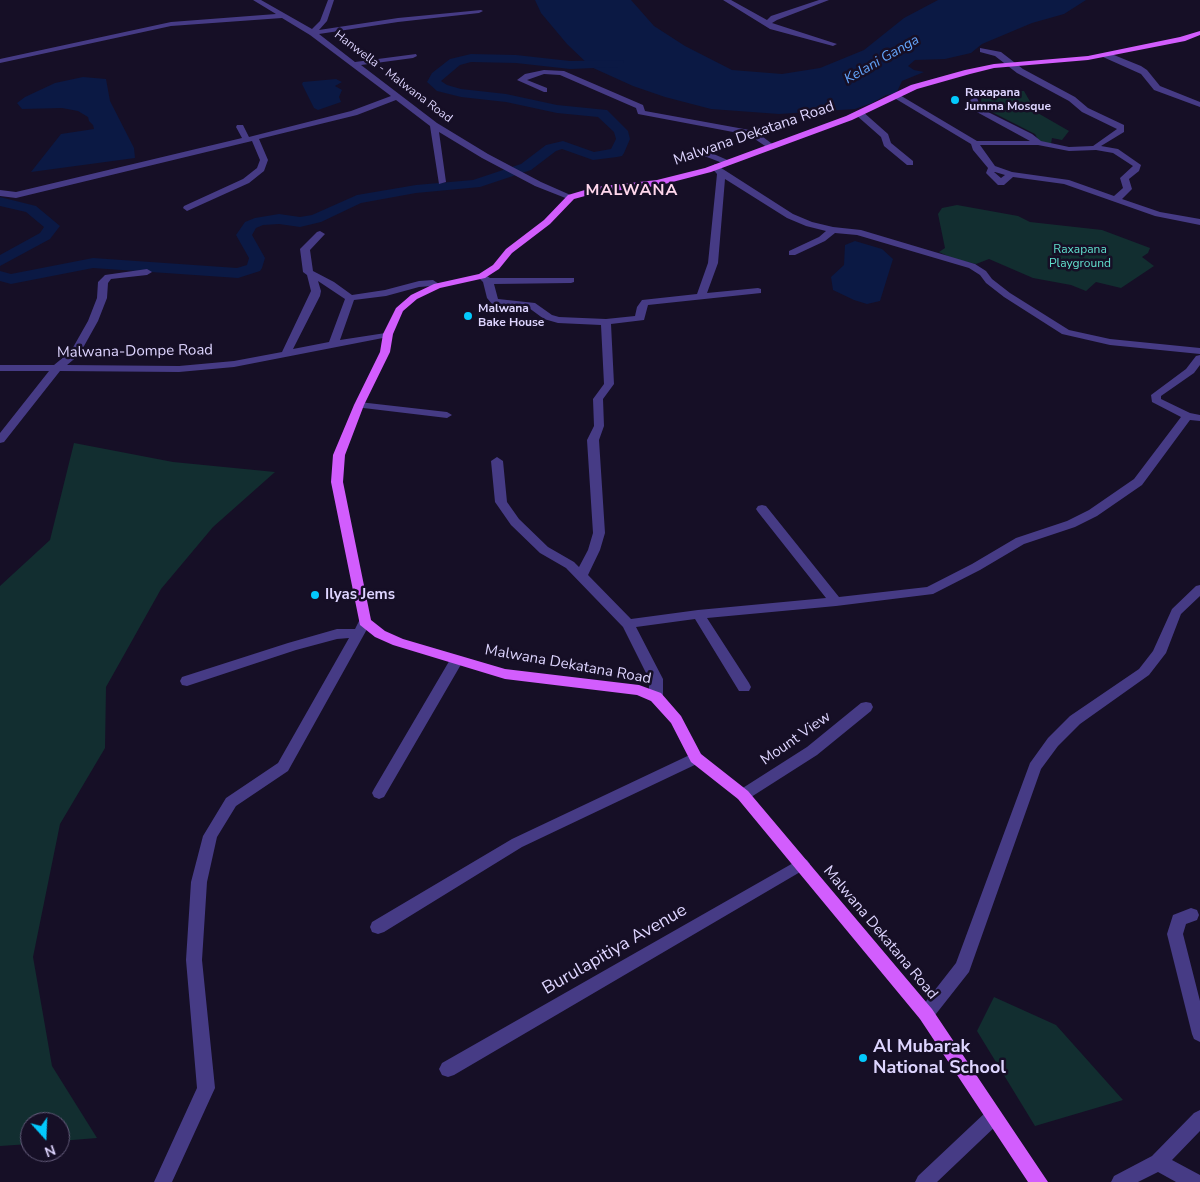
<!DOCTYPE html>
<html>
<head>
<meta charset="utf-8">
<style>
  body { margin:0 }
  #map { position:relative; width:1200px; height:1182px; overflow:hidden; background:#160f26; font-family:"Nunito Sans",sans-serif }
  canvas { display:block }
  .north { position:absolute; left:20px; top:1112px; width:50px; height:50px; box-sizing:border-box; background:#160f26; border:1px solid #665e7d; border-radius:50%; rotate:160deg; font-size:14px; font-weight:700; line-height:20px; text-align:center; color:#ded5ff }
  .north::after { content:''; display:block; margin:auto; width:18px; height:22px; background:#03c9fc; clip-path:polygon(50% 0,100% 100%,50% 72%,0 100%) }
</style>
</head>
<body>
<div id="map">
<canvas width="1200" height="1182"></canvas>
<div class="north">N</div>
</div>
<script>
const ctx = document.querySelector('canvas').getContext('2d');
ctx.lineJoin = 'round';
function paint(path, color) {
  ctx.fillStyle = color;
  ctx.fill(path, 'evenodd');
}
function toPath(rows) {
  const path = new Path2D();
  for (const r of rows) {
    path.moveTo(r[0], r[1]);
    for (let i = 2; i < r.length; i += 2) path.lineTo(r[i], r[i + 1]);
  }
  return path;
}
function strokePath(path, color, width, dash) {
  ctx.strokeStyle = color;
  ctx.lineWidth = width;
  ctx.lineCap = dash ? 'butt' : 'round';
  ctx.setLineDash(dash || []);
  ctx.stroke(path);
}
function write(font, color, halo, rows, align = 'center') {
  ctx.font = font + ' "Nunito Sans",sans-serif';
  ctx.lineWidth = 5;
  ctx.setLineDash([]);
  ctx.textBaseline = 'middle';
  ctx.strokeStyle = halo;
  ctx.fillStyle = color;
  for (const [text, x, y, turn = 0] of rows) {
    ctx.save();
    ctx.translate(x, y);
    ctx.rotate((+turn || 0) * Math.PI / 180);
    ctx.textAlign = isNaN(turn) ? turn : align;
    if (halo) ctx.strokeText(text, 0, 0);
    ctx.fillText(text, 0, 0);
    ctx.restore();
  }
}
const green = toPath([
  [982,90,1024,91,1036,112,1069,131,1062,140,1052,138,1051,144,1039,141,1035,134,986,109,981,102],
  [957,205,1018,216,1030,222,1102,230,1150,248,1148,253,1142,257,1154,266,1121,288,1096,282,1086,291,1071,285,1033,278,989,259,976,264,954,259,939,252,945,248,938,214,942,208],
  [74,443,173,462,275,472,213,527,161,589,106,687,105,748,60,824,33,957,52,1066,97,1138,60,1141,60,1122,30,1122,30,1144,0,1146,0,586,50,540],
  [994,997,1056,1025,1123,1100,1035,1126,977,1031]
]);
const water = toPath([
  [535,0,631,0,654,26,685,46,732,70,782,74,820,68,864,50,904,18,938,0,1086,0,1064,14,1032,23,982,44,971,53,945,59,915,60,908,66,914,70,924,72,902,81,896,94,886,95,872,103,855,109,779,114,711,109,665,97,633,86,591,67,567,44,541,13],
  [83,77,106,79,110,101,134,148,135,158,31,172,61,134,94,129,93,125,89,121,88,117,78,111,62,108,22,109,17,103,25,97,55,83],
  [336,79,342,82,335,86,342,90,339,97,341,102,318,110,314,108,302,84,303,82],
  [855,241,882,249,893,259,880,301,867,304,854,300,833,290,831,277,844,265,845,245]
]);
const river = toPath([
  [471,54,516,55,570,61,623,60,624,63,618,67,570,69,516,63,471,62,460,65,441,81,447,85,461,89,506,94,557,105,607,110,628,131,630,139,624,153,622,156,617,157,593,160,562,149,556,151,531,170,480,187,416,193,361,203,321,222,300,227,279,224,263,225,256,228,252,235,265,258,262,268,260,271,238,278,93,268,11,284,0,281,0,271,11,274,93,258,237,268,247,265,249,258,236,235,245,222,255,218,279,214,300,217,312,215,357,195,416,185,473,180,521,164,546,145,563,141,594,152,611,149,616,139,614,132,598,117,557,113,506,102,461,97,437,91,427,82,432,73,450,59,471,54],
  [0,197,36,206,60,226,50,239,0,266,0,255,40,233,44,227,26,212,0,206,0,197]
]);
const minor = toPath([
  [253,0,261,0,312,29,320,21,328,0,334,0,327,21,319,30,398,18,481,10,483,11,479,13,398,22,319,34,355,62,416,54,417,56,413,58,361,65,437,123,488,154,541,182,575,197,568,199,535,186,482,158,439,132,446,182,439,184,430,126,396,100,357,115,259,139,268,160,264,171,249,183,187,211,183,208,184,206,243,179,257,168,260,160,252,141,16,198,0,196,0,190,16,192,242,138,236,127,237,125,243,125,249,137,351,111,391,96,310,35,282,18,171,26,0,63,0,59,171,22,276,14,253,0],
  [723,0,731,0,767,20,771,16,819,0,829,0,777,20,772,23,837,44,833,46,770,29,723,0],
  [980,48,1001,52,1023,69,1075,97,1088,108,1124,125,1124,132,1101,146,1118,149,1141,165,1139,171,1129,179,1132,189,1122,199,1160,212,1200,219,1200,225,1155,216,1064,184,1013,177,1004,185,998,185,986,173,988,168,973,150,971,144,891,96,898,94,977,141,1030,141,975,111,970,100,974,98,977,98,981,108,990,113,1032,134,1041,141,1069,147,1093,146,1117,129,1082,112,1069,101,1017,73,995,56,980,52,980,48],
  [980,145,1038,145,1069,151,1096,150,1113,153,1133,166,1120,178,1123,188,1114,196,1069,180,1012,172,995,166,980,145],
  [994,172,995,172,1005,175,1001,178,994,172],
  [1103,53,1109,53,1141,66,1147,70,1160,86,1200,102,1200,107,1154,90,1141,74,1103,57,1103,53],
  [544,70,564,71,643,105,645,111,755,131,775,146,768,148,749,135,638,114,636,108,560,75,544,74,527,80,547,88,547,92,544,92,517,80,525,74,544,70],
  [856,111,862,111,888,134,891,143,913,161,913,165,907,165,884,146,881,137,856,115,856,111],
  [694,148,700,148,732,162,725,164,694,152,694,148],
  [715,164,793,214,812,222,833,227,861,230,975,264,986,271,992,279,1010,293,1069,330,1110,339,1200,348,1200,354,1110,345,1062,334,1004,297,986,283,980,275,969,268,857,235,835,233,825,241,795,255,789,255,789,251,819,237,826,231,806,226,787,218,725,179,718,263,707,293,758,288,761,289,761,293,648,305,644,320,611,324,614,384,603,399,604,426,599,440,605,533,600,550,588,575,631,619,698,610,826,598,758,512,756,509,758,506,762,505,766,506,839,597,927,587,972,564,1016,538,1067,521,1089,510,1134,479,1181,417,1152,402,1151,395,1186,369,1196,356,1200,355,1200,365,1194,373,1161,396,1161,399,1190,413,1200,415,1200,421,1190,420,1142,485,1097,516,1075,527,1024,544,980,570,933,594,836,606,707,618,749,683,751,687,749,691,739,691,695,619,636,627,663,679,663,697,661,701,651,701,649,697,649,679,623,627,566,568,540,553,511,525,495,502,491,461,497,457,503,461,507,502,519,519,548,547,574,562,579,567,588,550,593,533,587,440,594,426,593,399,604,384,601,325,558,323,544,319,529,308,492,304,487,298,483,282,477,276,482,273,490,278,574,278,574,282,571,283,494,284,498,299,535,303,552,315,559,317,606,319,635,316,637,307,642,300,697,294,708,263,717,174,711,167,715,164],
  [320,231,325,234,310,250,313,271,334,282,352,295,385,290,419,281,433,280,442,286,437,289,431,286,419,287,386,296,354,300,340,340,392,332,393,334,388,337,234,367,179,372,60,371,4,442,0,443,0,433,49,371,0,371,0,365,54,365,71,351,88,321,97,298,98,282,105,275,147,269,152,272,147,275,111,279,108,283,107,298,98,321,79,355,67,365,179,366,234,361,282,352,311,291,307,275,303,272,300,249,317,232,320,231],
  [318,281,345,299,329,342,293,349,320,296,321,291,318,281],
  [359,402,447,412,452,415,447,418,355,407,354,405,359,402],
  [1200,585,1200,596,1181,614,1166,653,1149,675,1080,724,1058,746,1041,769,969,972,932,1019,926,1022,920,1019,918,1014,920,1009,956,963,1030,763,1048,738,1070,716,1139,669,1153,651,1172,609,1196,586,1200,585],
  [365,617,370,619,371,622,288,771,236,806,217,837,207,882,202,960,215,1088,172,1182,154,1182,197,1088,186,960,191,882,203,836,226,798,278,763,349,638,337,639,296,650,187,686,182,685,180,681,182,677,288,643,337,629,355,629,360,619,365,617],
  [456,656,461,658,463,661,384,797,379,799,374,797,372,793,374,789,451,658,456,656],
  [866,702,871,703,873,707,871,711,817,755,748,799,743,801,738,799,736,795,738,791,807,747,861,703,866,702],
  [696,752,701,754,703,758,701,762,522,847,384,932,378,934,372,932,370,927,372,922,512,839,696,752],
  [802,858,807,860,810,864,807,868,454,1075,448,1077,442,1075,439,1069,442,1063,802,858],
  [1191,908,1197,910,1199,915,1197,920,1186,924,1183,934,1200,1001,1200,1042,1194,1039,1192,1034,1167,934,1173,915,1191,908],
  [993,1109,999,1111,1002,1117,999,1123,937,1182,915,1182,918,1176,987,1111,993,1109],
  [1200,1110,1200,1131,1172,1160,1200,1175,1200,1182,1176,1182,1158,1172,1138,1182,1111,1182,1114,1176,1152,1156,1194,1113,1200,1110]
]);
const major = toPath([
  [1200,31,1200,35,1185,41,1088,60,994,68,970,74,917,89,852,120,711,172,657,186,596,193,574,199,550,224,512,253,499,269,485,278,440,288,417,299,403,311,393,334,390,352,364,405,345,455,343,482,371,620,385,631,403,639,505,669,639,685,661,693,681,716,701,754,748,791,932,1009,1048,1182,1028,1182,920,1019,738,799,691,762,671,723,651,701,637,695,505,679,393,645,375,637,360,625,331,482,333,455,354,405,380,352,383,334,396,308,411,295,434,284,479,274,493,265,506,249,544,220,568,195,595,187,657,180,705,168,846,116,911,85,965,70,994,64,1088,56,1180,37,1200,31]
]);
const markers = [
  [955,100,5,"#03c9fc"],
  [468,316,5,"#03c9fc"],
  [315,595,5,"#03c9fc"],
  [863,1058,5,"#03c9fc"]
];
const farStreetnames = [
  ["Hanwella - Malwana Road",393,77,37]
];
const farPoinames = [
  ["Raxapana",965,93],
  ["Jumma Mosque",965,107],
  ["Malwana",478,309],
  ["Bake House",478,323]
];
const farParknames = [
  ["Raxapana",1080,250],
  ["Playground",1080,264]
];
const farWaternames = [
  ["Kelani Ganga",882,60,-30]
];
const streetNames = [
  ["Malwana Dekatana Road",754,134,-19],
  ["Malwana-Dompe Road",135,352,-1],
  ["Malwana Dekatana Road",568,665,10],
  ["Mount View",796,739,-35],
  ["Malwana Dekatana Road",880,933,50]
];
const poiNames = [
  ["Ilyas Jems",325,595]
];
const farDistrictnames = [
  ["MALWANA",632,191]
];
const nearStreetnames = [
  ["Burulapitiya Avenue",615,950,-30]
];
const nearPoinames = [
  ["Al Mubarak",873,1048],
  ["National School",873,1069]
];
paint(green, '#122e30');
paint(water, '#0b1944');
paint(river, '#0b1944');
paint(minor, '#463b85');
paint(major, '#d25dfd');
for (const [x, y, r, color] of markers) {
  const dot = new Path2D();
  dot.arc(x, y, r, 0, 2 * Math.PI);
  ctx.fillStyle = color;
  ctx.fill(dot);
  strokePath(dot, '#160f26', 2);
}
write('12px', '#ded5ff', '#160f26', farStreetnames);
write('bold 12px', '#ded5ff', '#160f26', farPoinames, 'left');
write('12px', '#61dfcd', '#160f26', farParknames);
write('italic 14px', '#64a6fd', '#160f26', farWaternames);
write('15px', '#ded5ff', '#160f26', streetNames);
write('bold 15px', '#ded5ff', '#160f26', poiNames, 'left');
ctx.letterSpacing = '1px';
write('bold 16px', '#ffd7ec', '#160f26', farDistrictnames);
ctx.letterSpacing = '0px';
write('18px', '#ded5ff', '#160f26', nearStreetnames);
write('bold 18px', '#ded5ff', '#160f26', nearPoinames, 'left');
</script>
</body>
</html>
